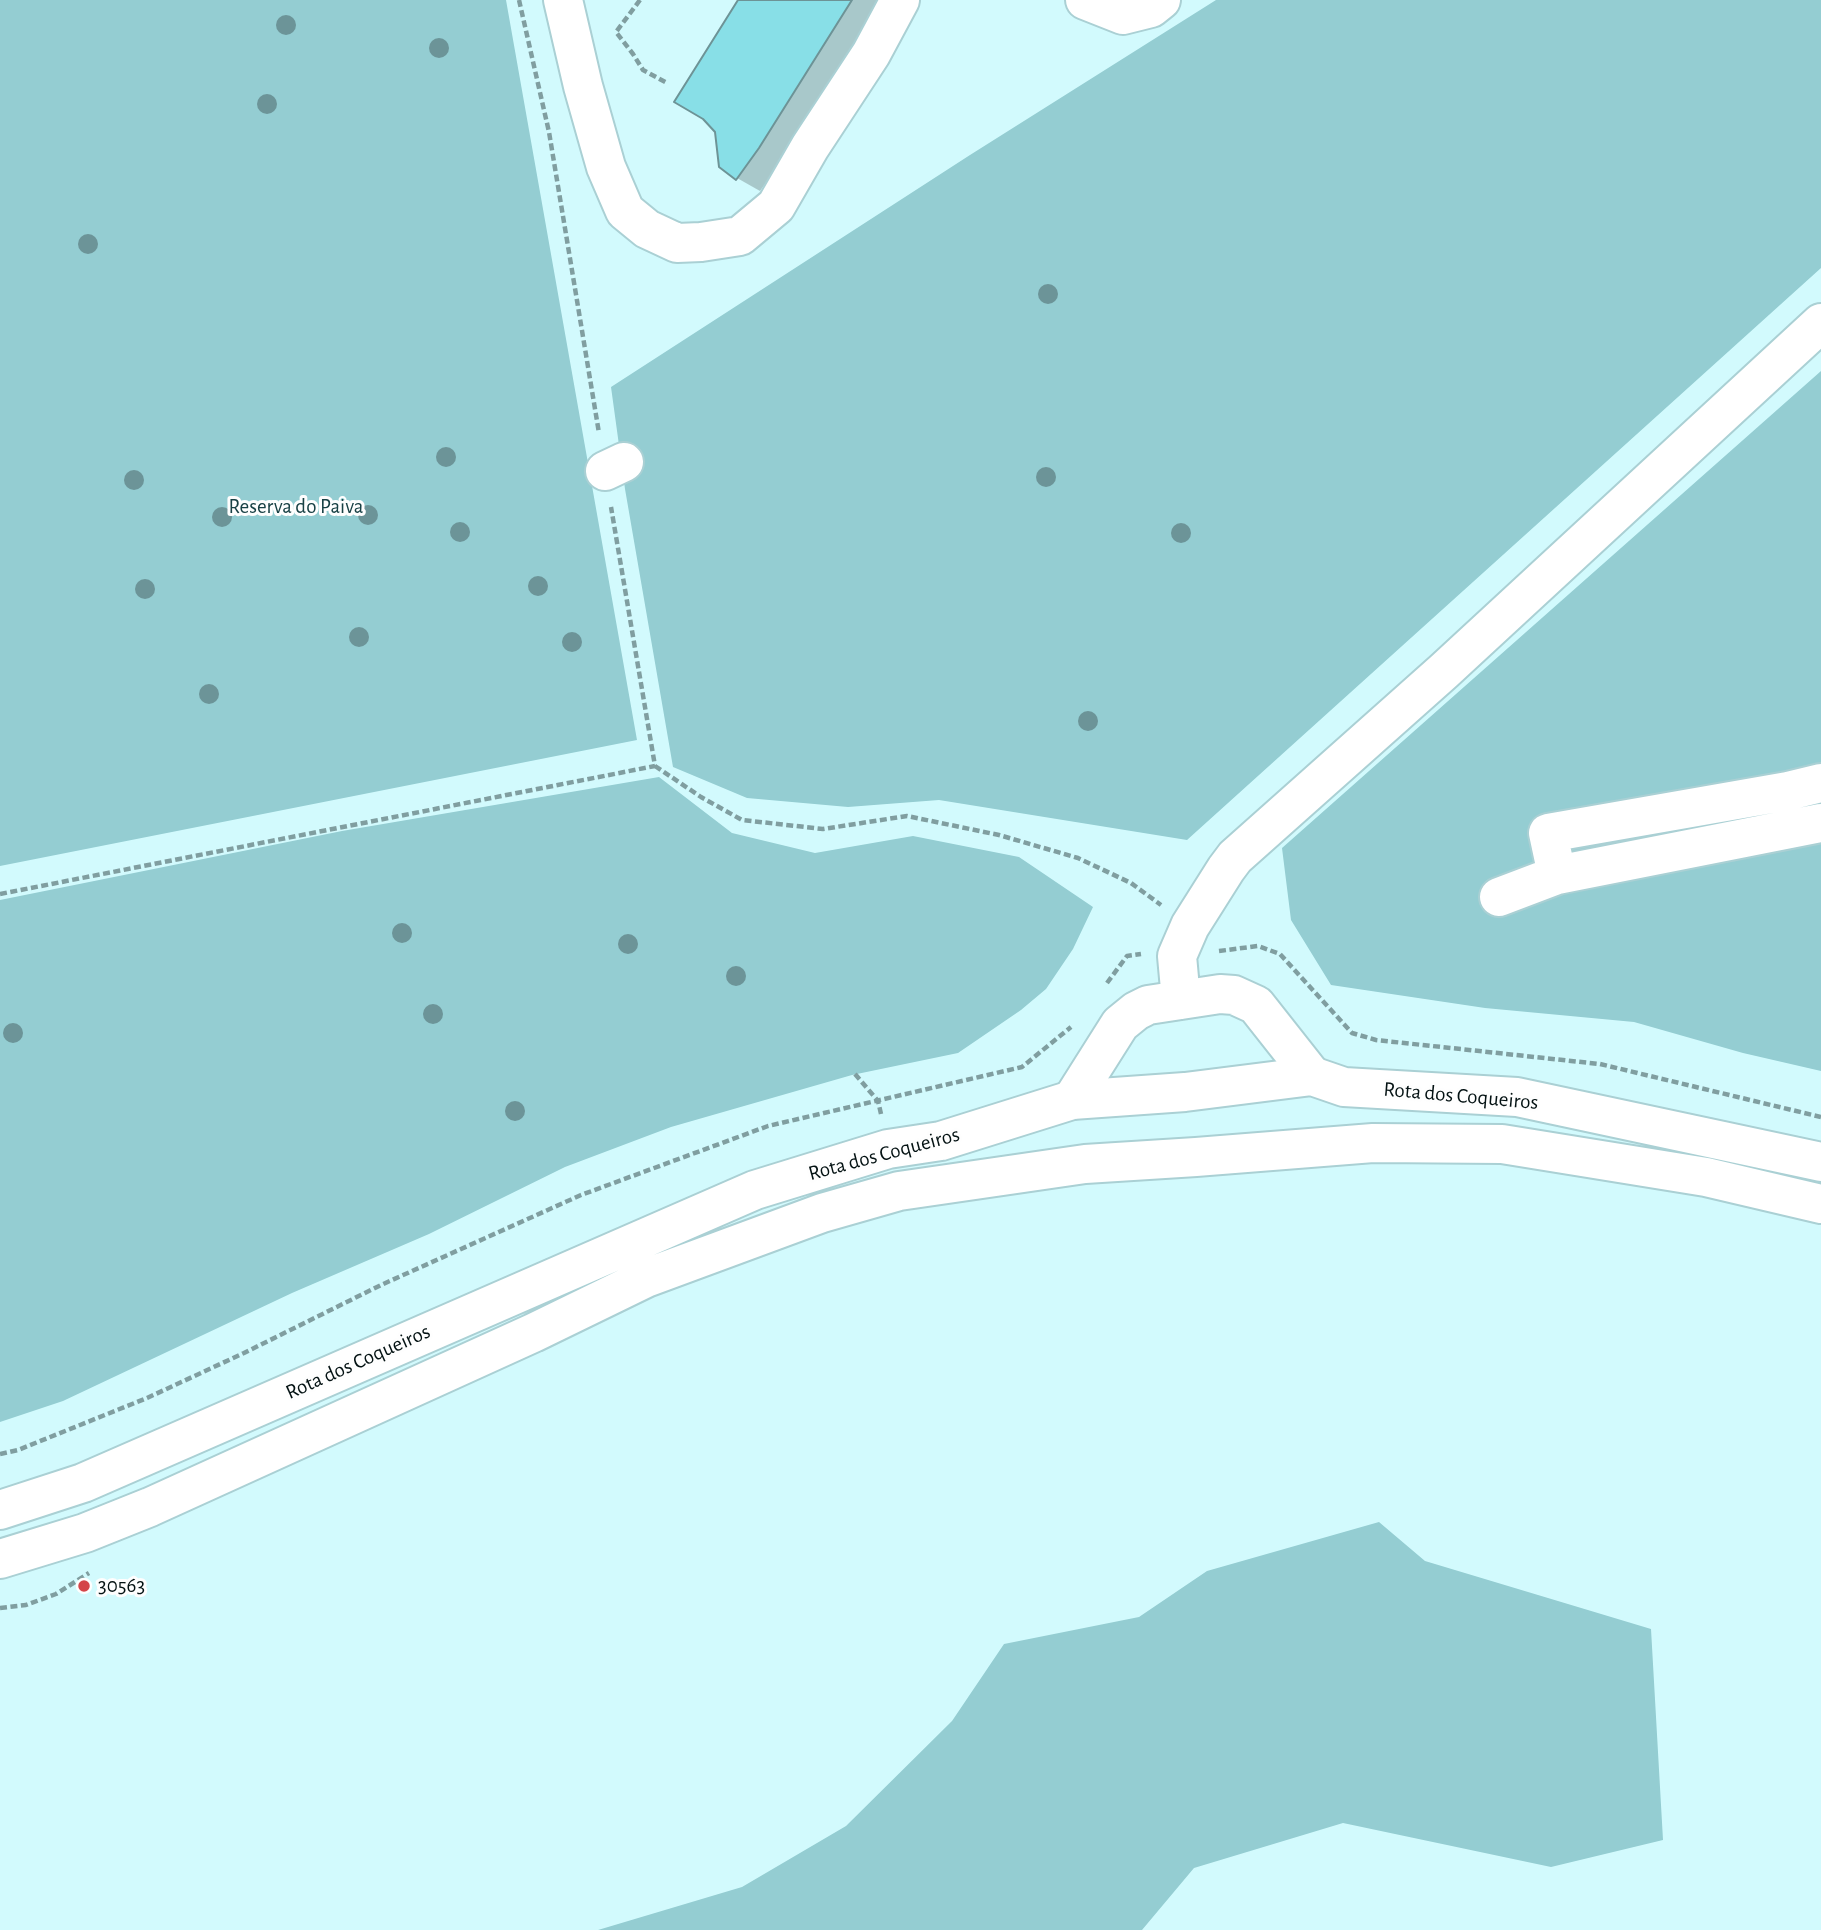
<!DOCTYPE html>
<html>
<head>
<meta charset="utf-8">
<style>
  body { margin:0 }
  canvas { display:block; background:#d2fafd }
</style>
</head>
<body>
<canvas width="1821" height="1930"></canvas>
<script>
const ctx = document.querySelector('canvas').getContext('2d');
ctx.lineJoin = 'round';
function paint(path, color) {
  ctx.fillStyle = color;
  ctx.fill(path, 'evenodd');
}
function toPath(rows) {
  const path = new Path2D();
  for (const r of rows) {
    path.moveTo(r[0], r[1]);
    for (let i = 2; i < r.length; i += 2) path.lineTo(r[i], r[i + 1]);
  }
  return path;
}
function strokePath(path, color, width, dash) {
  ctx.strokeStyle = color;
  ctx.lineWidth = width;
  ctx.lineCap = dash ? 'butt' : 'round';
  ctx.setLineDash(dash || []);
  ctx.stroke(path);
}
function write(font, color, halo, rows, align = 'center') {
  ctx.font = font + ' "Alegreya Sans",sans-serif';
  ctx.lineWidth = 6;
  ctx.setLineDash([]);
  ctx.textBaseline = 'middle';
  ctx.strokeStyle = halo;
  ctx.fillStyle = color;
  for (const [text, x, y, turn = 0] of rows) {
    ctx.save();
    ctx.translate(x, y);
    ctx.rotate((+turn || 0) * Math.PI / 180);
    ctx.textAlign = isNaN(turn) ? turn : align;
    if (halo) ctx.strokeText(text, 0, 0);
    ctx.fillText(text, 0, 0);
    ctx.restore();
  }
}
const green = toPath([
  [0,0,506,0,637,740,0,866],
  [1216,0,1821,0,1821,268,1187,840,939,800,848,807,747,798,673,767,625,489,611,387,970,155],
  [1821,371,1821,1071,1743,1053,1634,1022,1485,1008,1331,985,1291,920,1282,848],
  [659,777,732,833,815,853,913,836,1019,857,1093,907,1073,949,1046,989,1021,1010,958,1053,852,1075,671,1127,565,1167,429,1234,292,1293,63,1401,0,1422,0,900,342,831],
  [1379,1522,1425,1561,1651,1629,1663,1840,1551,1867,1343,1823,1194,1868,1142,1930,598,1930,742,1887,846,1826,952,1721,1004,1644,1139,1617,1207,1571]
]);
const shadow = toPath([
  [741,0,883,0,782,161,760,191,737,178]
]);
const building = toPath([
  [738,0,852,0,759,148,736,180,719,167,715,132,703,119,674,102,738,0]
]);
const path = toPath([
  [519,0,549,132,599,433],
  [640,0,616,32,633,54,643,70,667,83],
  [655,766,701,797,742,820,823,829,907,816,999,835,1078,858,1131,883,1161,905],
  [0,894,655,766,611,507],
  [1219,951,1258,946,1280,954,1352,1033,1376,1040,1600,1064,1821,1117],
  [1107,983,1127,956,1141,954],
  [855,1074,878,1101,881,1114],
  [0,1454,18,1450,147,1398,244,1353,381,1285,581,1195,768,1126,1022,1067,1071,1027],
  [0,1608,26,1605,56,1594,89,1573]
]);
const minor = toPath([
  [563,0,583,86,606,167,625,211,647,229,677,243,701,242,740,236,776,206,810,147,871,54,900,0],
  [1085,0,1123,15,1151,8,1161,0],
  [605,471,624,462],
  [1557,875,1548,833,1788,791,1821,783],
  [1499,897,1557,875,1821,823],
  [1181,1000,1177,956,1190,926,1226,869,1235,857,1444,671,1821,323],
  [1072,1100,1120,1024,1136,1011,1148,1005,1220,994,1234,995,1256,1005,1312,1076]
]);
const major = toPath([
  [0,1510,83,1483,755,1190,888,1149,941,1141,1072,1100,1185,1092,1312,1076,1344,1087,1517,1097,1821,1162],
  [0,1559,85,1533,150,1507,533,1333,646,1278,822,1213,899,1191,1085,1164,1196,1157,1373,1143,1502,1144,1706,1177,1821,1204]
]);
const trees = [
  [286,25],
  [439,48],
  [267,104],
  [88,244],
  [1048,294],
  [446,457],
  [1046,477],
  [134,480],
  [368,515],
  [222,517],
  [460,532],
  [1181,533],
  [538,586],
  [145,589],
  [359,637],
  [572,642],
  [209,694],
  [1088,721],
  [402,933],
  [628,944],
  [736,976],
  [433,1014],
  [13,1033],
  [515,1111]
];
const markers = [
  [84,1586,7,"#d44549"]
];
const parkNames = [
  ["Reserva do Paiva",296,507]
];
const streetNames = [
  ["Rota dos Coqueiros",1461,1096,5],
  ["Rota dos Coqueiros",884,1154,-15],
  ["Rota dos Coqueiros",358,1362,-24]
];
const poiNames = [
  ["30563",98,1586]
];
paint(green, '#94cdd2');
paint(shadow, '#0003');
paint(building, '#88dfe7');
strokePath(building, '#6d9396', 2);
strokePath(minor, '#aad0d4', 42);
strokePath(major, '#aad0d4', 42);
strokePath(path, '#809ea0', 4.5, [7, 3.5]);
strokePath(minor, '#fff', 38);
strokePath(major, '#fff', 38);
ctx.fillStyle = '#6c9498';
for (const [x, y] of trees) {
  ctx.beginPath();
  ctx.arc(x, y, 10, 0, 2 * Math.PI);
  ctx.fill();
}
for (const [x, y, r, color] of markers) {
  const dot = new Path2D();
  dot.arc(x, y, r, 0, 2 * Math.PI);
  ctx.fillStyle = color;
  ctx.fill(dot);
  strokePath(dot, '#fefefe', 2.5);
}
write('21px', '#184145', '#fefefe', parkNames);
write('21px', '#041213', '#fefefe', streetNames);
write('21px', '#041213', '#fefefe', poiNames, 'left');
</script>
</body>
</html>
